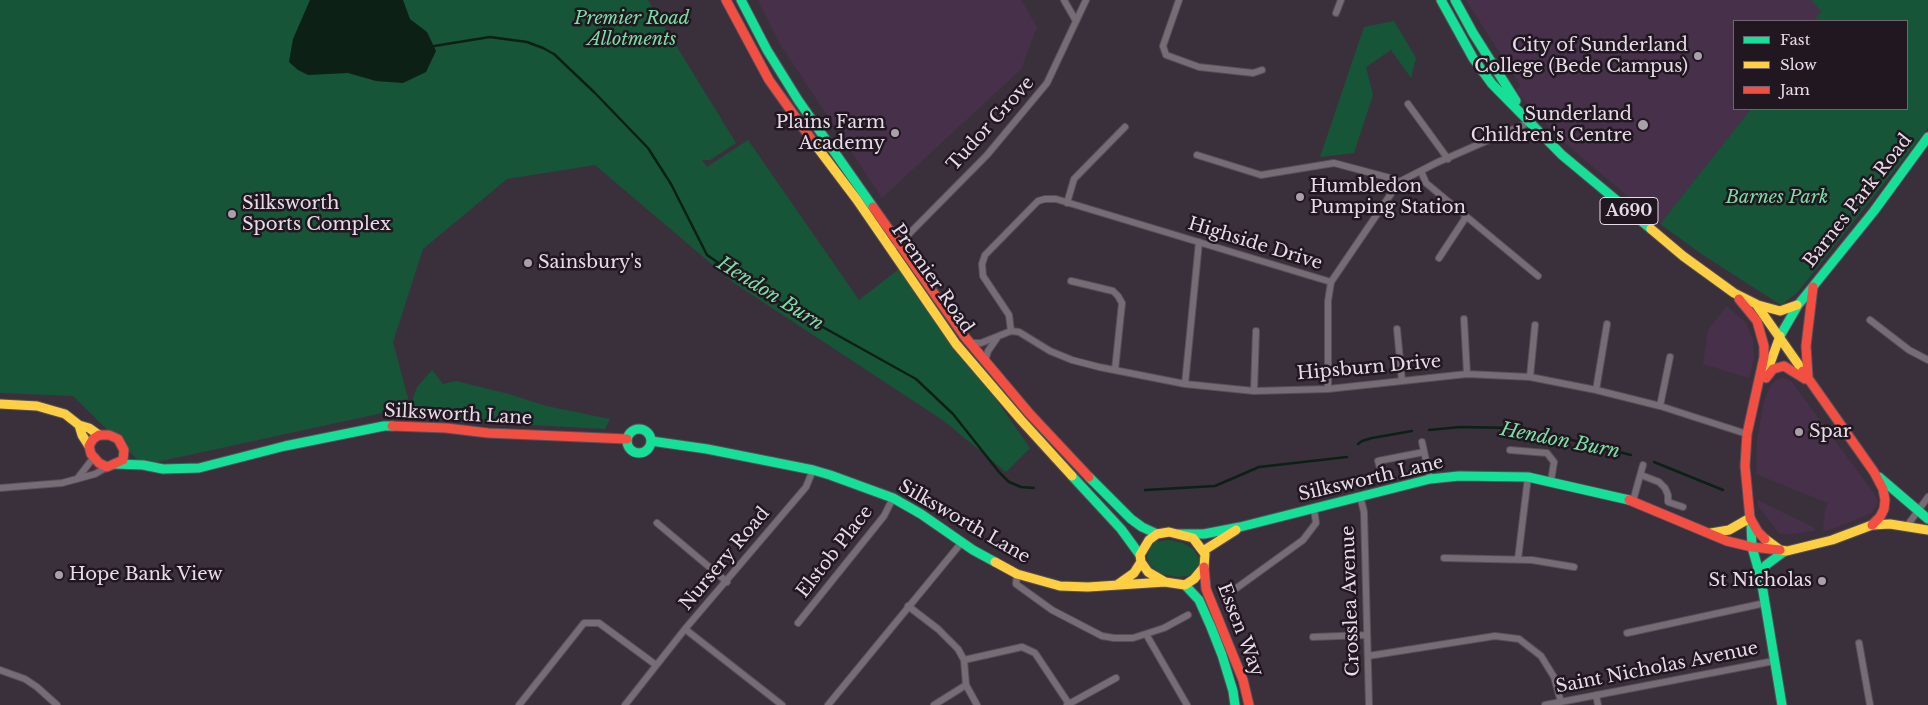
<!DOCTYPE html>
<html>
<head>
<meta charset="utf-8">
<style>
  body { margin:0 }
  #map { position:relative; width:1928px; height:705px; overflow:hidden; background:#3a303b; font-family:"Libre Baskerville",serif }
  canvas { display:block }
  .legend { position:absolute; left:1733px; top:20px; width:175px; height:90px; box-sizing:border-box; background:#201720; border:1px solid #706570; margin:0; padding:6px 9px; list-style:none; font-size:15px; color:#e8dbe9 }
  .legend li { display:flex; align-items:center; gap:10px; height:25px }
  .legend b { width:25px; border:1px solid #706570 }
</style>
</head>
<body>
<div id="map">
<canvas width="1928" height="705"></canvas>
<ul class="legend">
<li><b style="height:6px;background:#16e098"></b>Fast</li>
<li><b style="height:6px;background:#ffcf43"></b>Slow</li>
<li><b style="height:6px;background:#f24e42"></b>Jam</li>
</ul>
</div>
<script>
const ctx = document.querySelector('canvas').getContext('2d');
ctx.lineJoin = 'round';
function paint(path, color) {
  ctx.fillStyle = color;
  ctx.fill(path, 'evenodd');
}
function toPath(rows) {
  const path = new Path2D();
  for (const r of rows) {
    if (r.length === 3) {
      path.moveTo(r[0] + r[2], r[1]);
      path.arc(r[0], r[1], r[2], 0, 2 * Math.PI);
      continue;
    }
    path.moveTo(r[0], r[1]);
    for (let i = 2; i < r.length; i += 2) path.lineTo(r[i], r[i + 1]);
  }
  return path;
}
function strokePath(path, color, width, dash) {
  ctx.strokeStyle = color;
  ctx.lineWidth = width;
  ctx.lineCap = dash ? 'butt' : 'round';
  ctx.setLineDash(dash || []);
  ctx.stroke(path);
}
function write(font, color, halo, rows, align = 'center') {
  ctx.font = font + ' "Libre Baskerville",serif';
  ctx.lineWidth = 5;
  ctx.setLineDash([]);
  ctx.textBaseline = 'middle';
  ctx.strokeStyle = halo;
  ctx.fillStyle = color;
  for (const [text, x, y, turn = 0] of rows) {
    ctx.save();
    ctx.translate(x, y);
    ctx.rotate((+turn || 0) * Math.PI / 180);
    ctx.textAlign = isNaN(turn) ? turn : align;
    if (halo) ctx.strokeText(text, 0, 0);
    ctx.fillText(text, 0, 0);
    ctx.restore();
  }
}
const built = toPath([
  [758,0,1021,0,1037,27,1021,69,882,198,780,44],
  [1466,0,1811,0,1822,11,1814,21,1734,21,1734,109,1751,109,1660,224,1556,135,1515,90,1521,86],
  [1727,306,1746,323,1753,339,1754,357,1749,378,1703,364,1708,330],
  [1783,378,1791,381,1875,495,1878,502,1872,513,1835,528,1823,531,1825,510,1828,503,1756,474,1757,441,1764,401,1770,386,1776,380],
  [1757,500,1815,528,1814,531,1791,534,1779,533,1758,506]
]);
const green = toPath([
  [0,0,648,0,736,143,710,160,702,160,707,167,748,140,859,300,903,266,1030,448,1006,472,944,421,734,283,595,165,507,179,423,249,393,342,410,406,417,387,432,370,443,384,456,381,509,394,546,406,610,419,605,429,441,420,419,415,410,407,143,465,73,396,0,393],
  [1811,0,1928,0,1928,128,1797,293,1781,305,1703,255,1660,224,1751,109,1907,109,1907,21,1814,21,1821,11],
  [1394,21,1416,58,1411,78,1391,50,1366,67,1373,95,1354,153,1320,157,1364,27],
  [1168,540,1183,543,1193,549,1199,558,1199,567,1191,575,1178,577,1161,574,1151,566,1147,558,1149,550,1155,542]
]);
const water = toPath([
  [310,0,403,0,410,19,427,32,436,51,426,72,403,83,376,81,348,73,308,75,298,70,289,62,293,39]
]);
const stream = toPath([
  [434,46,490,37,527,42,543,48,554,54,595,93,648,148,671,184,707,255,736,275,794,311,916,379,953,414,999,472,1009,482,1021,487,1034,488],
  [1429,430,1460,427,1515,428,1552,435,1631,455],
  [1358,444,1362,441,1372,438,1412,431],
  [1654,462,1723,490],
  [1145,490,1215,486,1259,467,1347,457]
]);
const street = toPath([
  [1064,0,1076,21],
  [1179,0,1163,46,1166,55,1199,67,1253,73,1262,70],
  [1336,13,1341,0],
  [1408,104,1448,159],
  [1197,155,1261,175,1334,163,1394,179,1399,182],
  [1421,171,1426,183,1538,276],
  [1067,203,1074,179,1125,127],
  [891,249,900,243,987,155,1047,83,1086,0],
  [1439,258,1466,217],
  [1071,281,1113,291,1118,296,1122,303,1115,370],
  [1464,319,1467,374],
  [1870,320,1909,350,1928,360],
  [1397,329,1402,381],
  [1011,331,1009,315,983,276,982,264,985,255,1038,201,1045,199,1056,199,1331,282],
  [970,343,981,343,1011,331,1019,332,1050,351,1072,360,1099,367,1185,384,1254,391,1328,389,1467,374,1530,377,1596,390,1660,406,1747,434],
  [985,361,988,351,997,338],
  [1530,377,1535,325],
  [1185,384,1199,242],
  [1328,389,1328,301,1331,282,1399,182,1436,163,1530,122],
  [1596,390,1607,324],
  [1254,391,1256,331],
  [1660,406,1670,357],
  [1422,442,1430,479],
  [1510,450,1547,453,1554,462,1551,481],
  [1381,472,1378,461,1424,452],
  [1641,475,1659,482,1665,488,1668,495,1668,502,1683,507],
  [77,479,94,457],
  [0,488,62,483,95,474,107,467],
  [1360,496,1364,512,1369,705],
  [1633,501,1643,465],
  [657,523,727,582],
  [1907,526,1928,497],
  [1444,558,1532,560,1574,567],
  [1518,559,1528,477],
  [1017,574,1016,584,1052,610,1102,636,1114,638,1133,638,1164,628,1188,615],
  [1227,595,1303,540,1316,523,1314,509],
  [908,606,938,629,958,649,964,660,966,685,977,705],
  [798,623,884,516,893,498],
  [685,629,782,705],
  [1627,633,1765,603],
  [1146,634,1187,705],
  [1313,637,1367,635],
  [1859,643,1870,705],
  [1368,656,1495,636,1519,639,1541,656,1554,677,1561,702],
  [964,660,1022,647,1035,653,1069,704],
  [0,670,25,679,37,687,57,705],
  [1596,695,1598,705],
  [519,705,584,623,599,623,656,665],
  [625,705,685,629,806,487,813,470],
  [828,705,962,542],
  [934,705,966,685],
  [1067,705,1116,678],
  [1545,705,1774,661]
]);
const fast = toPath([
  [741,0,767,50,798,100,873,207],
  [1441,0,1473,58,1492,84,1562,155,1651,229],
  [1455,0,1473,33,1516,101],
  [1780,336,1798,305,1874,211,1928,137],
  [639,441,12],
  [651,441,707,449,813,470,830,475,893,498,921,514,973,550,995,562],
  [115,464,143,465,163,469,199,468,285,446,384,426,392,426],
  [1072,476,1121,529,1140,555],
  [1089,477,1131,519,1142,527,1157,534],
  [1879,477,1928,519],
  [1751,524,1752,547,1761,579,1782,705],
  [1179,534,1204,534,1240,527,1430,479,1459,476,1528,477,1629,500],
  [1761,579,1766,565,1785,551],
  [1185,585,1199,600,1211,627,1222,655,1233,691,1235,705]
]);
const slow = toPath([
  [814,143,857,200,956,344,1021,420,1072,476],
  [1651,229,1683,256,1734,293,1756,304,1803,371],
  [1758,305,1780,311,1797,305],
  [1767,372,1780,336],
  [0,404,37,406,65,414,79,425,89,428,99,435],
  [79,425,82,435,89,446],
  [1169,532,1193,538,1205,554,1204,567,1194,579,1185,585,1165,582,1148,572,1141,562,1140,555,1149,540,1157,534,1169,532],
  [1711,533,1729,530,1750,518],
  [1765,539,1780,550,1787,551,1832,540,1872,525,1890,524,1928,530],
  [1203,551,1236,530],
  [995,562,1017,574,1060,586,1088,587,1165,582],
  [1117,585,1134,573,1141,562]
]);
const jam = toPath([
  [726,0,769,80,814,143],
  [873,207,965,337,1029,413,1089,477],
  [1739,299,1757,321,1764,346,1764,357,1747,434,1745,466,1750,518,1758,532,1765,539],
  [1803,371,1874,472,1883,489,1885,500,1884,509,1880,517,1872,525],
  [1808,376,1806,346,1813,287],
  [1766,378,1773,369,1784,366,1805,379],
  [392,426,446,428,488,433,627,439],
  [99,435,109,435,118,439,124,450,123,460,107,467,99,463,91,454,89,446,93,439,99,435],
  [1629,500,1727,541,1752,547,1780,550],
  [1204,567,1206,589,1243,680,1249,705]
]);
const markers = [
  [1698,56,5,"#ab9fac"],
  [1643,125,6,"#ab9fac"],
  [895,133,5,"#ab9fac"],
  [1300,197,5,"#ab9fac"],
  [232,214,5,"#ab9fac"],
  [528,263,5,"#ab9fac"],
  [1799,432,5,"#ab9fac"],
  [59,575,5,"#ab9fac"],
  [1822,581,5,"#ab9fac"]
];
const shields = [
  [1629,211,58]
];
const shieldNames = [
  ["A690",1629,211]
];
const parkNames = [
  ["Premier Road",632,19],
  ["Allotments",632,40],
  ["Barnes Park",1777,198]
];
const poiNames = [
  ["City of Sunderland",1688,46,"right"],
  ["College (Bede Campus)",1688,67,"right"],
  ["Sunderland",1632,115,"right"],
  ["Children's Centre",1632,136,"right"],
  ["Plains Farm",885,123,"right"],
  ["Academy",885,144,"right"],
  ["Humbledon",1310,187],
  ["Pumping Station",1310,208],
  ["Silksworth",242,204],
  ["Sports Complex",242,225],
  ["Sainsbury's",538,263],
  ["Spar",1809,432],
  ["Hope Bank View",69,575],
  ["St Nicholas",1812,581,"right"]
];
const streetNames = [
  ["Tudor Grove",991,124,-48],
  ["Barnes Park Road",1858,201,-52],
  ["Highside Drive",1255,244,17],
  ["Premier Road",932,279,55],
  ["Hipsburn Drive",1369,368,-5],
  ["Silksworth Lane",458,415,3],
  ["Silksworth Lane",1371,479,-13],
  ["Silksworth Lane",964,522,30],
  ["Elstob Place",835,552,-52],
  ["Nursery Road",725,559,-50],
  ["Crosslea Avenue",1351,601,-92],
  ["Essen Way",1240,630,69],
  ["Saint Nicholas Avenue",1657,668,-11]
];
const waterNames = [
  ["Hendon Burn",770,294,32],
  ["Hendon Burn",1560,441,11]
];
paint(built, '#47314a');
paint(green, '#175538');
paint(water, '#0c2015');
strokePath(stream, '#0c2015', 2.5);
strokePath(street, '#584f59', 8);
strokePath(fast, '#584f59', 11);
strokePath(slow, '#584f59', 11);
strokePath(jam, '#584f59', 11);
strokePath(street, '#756c76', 6);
strokePath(fast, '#16e098', 9);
strokePath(slow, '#ffcf43', 9);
strokePath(jam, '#f24e42', 9);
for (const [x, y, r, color] of markers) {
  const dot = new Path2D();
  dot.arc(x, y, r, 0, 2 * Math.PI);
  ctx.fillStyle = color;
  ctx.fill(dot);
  strokePath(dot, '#201720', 2);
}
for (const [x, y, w] of shields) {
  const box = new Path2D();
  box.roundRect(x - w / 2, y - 13.5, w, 27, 4);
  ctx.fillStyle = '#201720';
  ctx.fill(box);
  strokePath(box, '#e8dbe9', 1);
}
write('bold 16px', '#e8dbe9', null, shieldNames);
write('italic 18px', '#7bdda4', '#201720', parkNames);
write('18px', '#e8dbe9', '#201720', poiNames, 'left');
write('18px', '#e8dbe9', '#201720', streetNames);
write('italic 19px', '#7ddea5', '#201720', waterNames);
</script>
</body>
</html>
